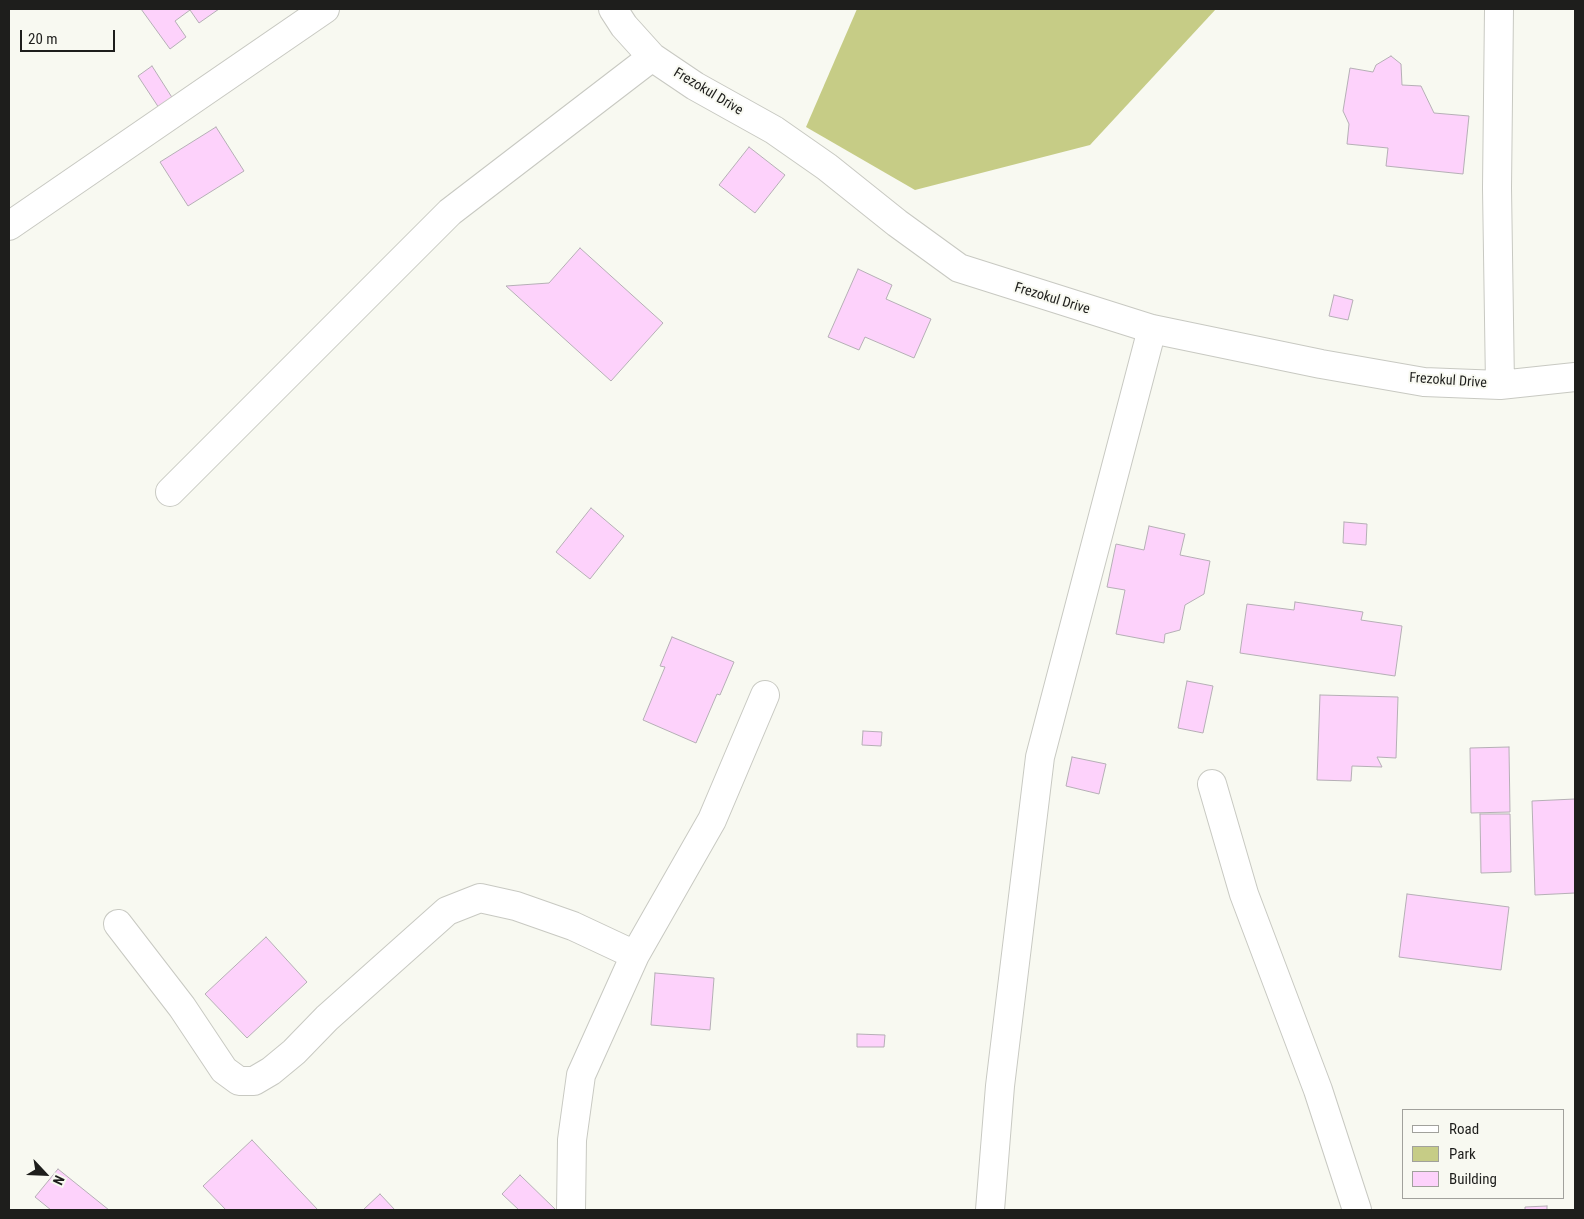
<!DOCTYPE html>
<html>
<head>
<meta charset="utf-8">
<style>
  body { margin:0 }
  #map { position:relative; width:1584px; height:1219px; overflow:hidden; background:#f8f9f1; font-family:"Roboto Condensed",sans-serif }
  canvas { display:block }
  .frame { position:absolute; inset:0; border:10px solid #1e1e1c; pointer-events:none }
  .legend { position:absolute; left:1402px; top:1109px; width:162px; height:90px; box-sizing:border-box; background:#f8f9f1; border:1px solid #a1a19c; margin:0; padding:6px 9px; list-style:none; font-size:15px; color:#1e1e1c }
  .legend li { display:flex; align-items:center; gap:10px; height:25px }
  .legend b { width:25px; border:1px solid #a1a19c }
  .north { position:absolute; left:20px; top:1149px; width:50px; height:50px; -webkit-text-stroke:4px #f8f9f1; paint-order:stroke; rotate:115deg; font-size:14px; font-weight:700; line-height:20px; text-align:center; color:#1e1e1c }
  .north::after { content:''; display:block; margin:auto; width:18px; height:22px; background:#1e1e1c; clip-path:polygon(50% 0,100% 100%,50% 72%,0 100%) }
  .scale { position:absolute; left:20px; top:30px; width:95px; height:22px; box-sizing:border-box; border:2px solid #1e1e1c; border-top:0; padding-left:6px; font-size:15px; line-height:18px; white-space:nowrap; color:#1e1e1c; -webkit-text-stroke:4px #f8f9f1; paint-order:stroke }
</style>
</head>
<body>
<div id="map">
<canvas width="1584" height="1219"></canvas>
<div class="frame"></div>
<ul class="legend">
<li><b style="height:6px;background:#fff"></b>Road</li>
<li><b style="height:14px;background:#c6cc86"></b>Park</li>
<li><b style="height:14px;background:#fdd2fb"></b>Building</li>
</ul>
<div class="north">N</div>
<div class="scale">20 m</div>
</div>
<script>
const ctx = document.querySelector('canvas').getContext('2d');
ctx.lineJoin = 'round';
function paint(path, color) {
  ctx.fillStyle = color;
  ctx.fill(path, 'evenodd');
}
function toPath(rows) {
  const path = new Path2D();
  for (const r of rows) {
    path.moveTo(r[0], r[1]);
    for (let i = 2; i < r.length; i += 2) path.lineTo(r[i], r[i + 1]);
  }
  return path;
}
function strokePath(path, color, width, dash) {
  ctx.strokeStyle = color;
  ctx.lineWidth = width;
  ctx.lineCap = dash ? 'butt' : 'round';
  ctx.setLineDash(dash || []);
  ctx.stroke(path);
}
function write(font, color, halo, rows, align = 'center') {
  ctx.font = font + ' "Roboto Condensed",sans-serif';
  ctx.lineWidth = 4;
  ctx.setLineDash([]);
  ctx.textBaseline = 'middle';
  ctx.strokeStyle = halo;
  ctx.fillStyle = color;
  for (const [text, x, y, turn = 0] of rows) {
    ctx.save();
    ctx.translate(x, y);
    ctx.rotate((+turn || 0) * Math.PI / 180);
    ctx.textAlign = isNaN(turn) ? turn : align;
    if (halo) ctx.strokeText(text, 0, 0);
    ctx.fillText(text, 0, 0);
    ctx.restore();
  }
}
const green = toPath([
  [857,9,1216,9,1090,145,915,190,806,127]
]);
const building = toPath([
  [141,9,219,9,199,23,190,10,175,21,186,37,170,49,141,9],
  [1391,56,1401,64,1402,85,1421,86,1434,113,1469,116,1463,174,1386,166,1388,148,1347,144,1349,124,1343,111,1350,68,1373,72,1376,65,1391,56],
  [152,66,173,99,159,108,138,76,152,66],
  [216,127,244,171,188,206,160,162,216,127],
  [749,147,785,175,755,213,719,185,749,147],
  [580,248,663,323,611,381,506,286,549,283,580,248],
  [858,269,892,285,886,299,931,319,914,358,865,337,859,350,828,337,858,269],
  [1334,295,1353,300,1348,320,1329,316,1334,295],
  [591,508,624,536,590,579,556,552,591,508],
  [1344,522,1367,524,1366,545,1343,543,1344,522],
  [1149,526,1185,534,1180,555,1210,561,1204,594,1185,605,1180,630,1165,634,1164,643,1116,634,1125,590,1107,587,1116,544,1144,550,1149,526],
  [1295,602,1363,612,1361,620,1402,626,1395,676,1240,653,1247,604,1294,610,1295,602],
  [672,637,734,662,720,695,717,694,696,743,643,720,665,667,660,666,672,637],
  [1187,681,1213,686,1203,733,1178,728,1187,681],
  [1320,695,1398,697,1396,758,1377,757,1382,767,1352,766,1351,781,1317,780,1320,695],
  [863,731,882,732,881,746,862,745,863,731],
  [1509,747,1510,812,1471,813,1470,748,1509,747],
  [1072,757,1106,764,1099,794,1066,786,1072,757],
  [1575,799,1575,893,1535,895,1532,801,1575,799],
  [1480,814,1510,814,1511,872,1481,873,1480,814],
  [1407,894,1509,907,1501,970,1399,957,1407,894],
  [266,937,307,982,247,1038,205,994,266,937],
  [655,973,714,978,710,1030,651,1025,655,973],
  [857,1034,885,1035,884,1047,857,1047,857,1034],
  [252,1140,318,1210,226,1210,203,1186,252,1140],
  [58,1169,109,1210,51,1210,35,1197,58,1169],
  [520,1175,556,1210,519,1210,502,1194,520,1175],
  [380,1194,395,1210,363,1210,380,1194],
  [1547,1206,1547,1210,1525,1210,1525,1207,1547,1206]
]);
const minor = toPath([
  [613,9,624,26,652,57,695,86,774,130,827,167,897,223,959,268,1152,329,1321,364,1424,382,1500,385,1575,377],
  [1499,9,1497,188,1500,385],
  [9,226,325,9],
  [170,492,450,212,652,57],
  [1212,784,1244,894,1318,1090,1357,1210],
  [118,924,182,1007,224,1070,239,1081,254,1081,271,1071,294,1052,327,1018,447,911,480,898,516,906,573,926,635,955],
  [571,1210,572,1140,581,1075,635,955,712,820,765,695],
  [990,1210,1000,1086,1040,757,1152,329]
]);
const streetNames = [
  ["Frezokul Drive",708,92,31],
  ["Frezokul Drive",1052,299,17],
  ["Frezokul Drive",1448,381,4]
];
paint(green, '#c6cc86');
paint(building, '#fdd2fb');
strokePath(building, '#b5afb5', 1);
strokePath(minor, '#c8c9c2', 30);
strokePath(minor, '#fff', 28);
write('14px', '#1e1e1c', '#f8f9f1', streetNames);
</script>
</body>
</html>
